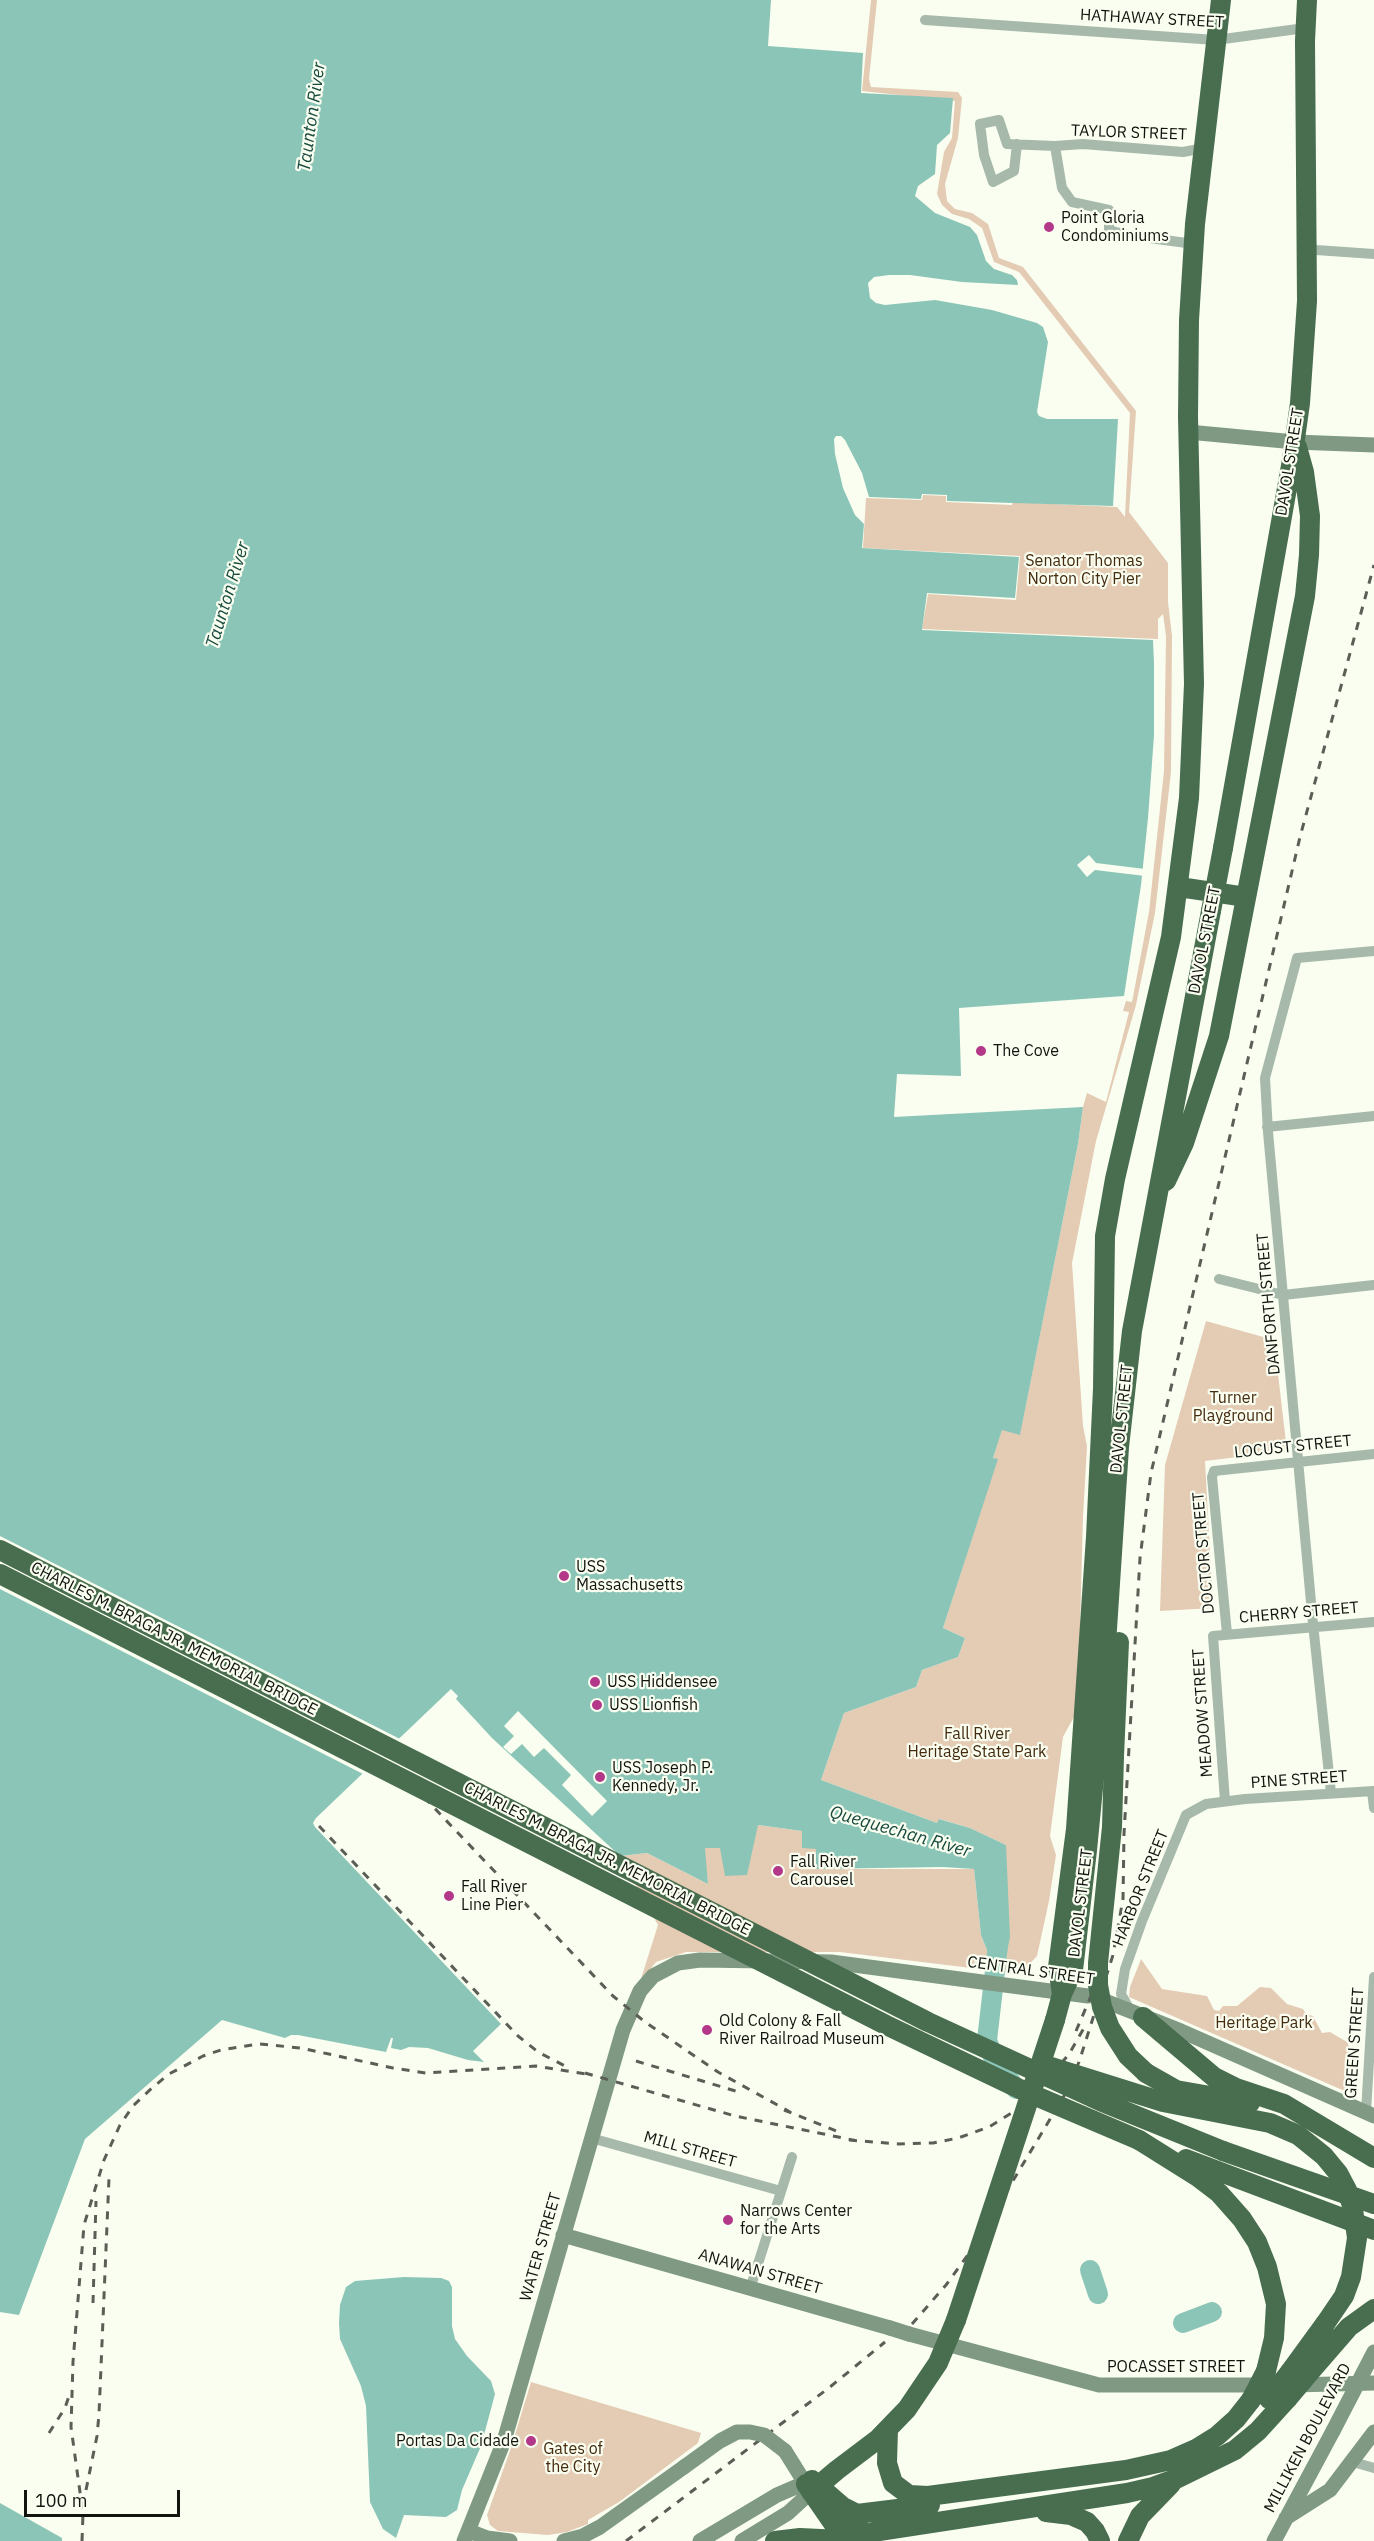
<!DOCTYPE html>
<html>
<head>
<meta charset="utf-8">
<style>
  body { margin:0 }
  #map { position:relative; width:1374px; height:2541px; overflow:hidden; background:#f9fef0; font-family:"IBM Plex Sans",sans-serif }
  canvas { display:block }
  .scale { position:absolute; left:24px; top:2490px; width:156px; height:27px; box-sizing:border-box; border:3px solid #12140f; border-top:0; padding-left:8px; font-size:18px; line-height:21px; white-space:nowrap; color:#12140f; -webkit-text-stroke:4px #f9fef0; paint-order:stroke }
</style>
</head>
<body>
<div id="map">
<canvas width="1374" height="2541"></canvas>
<div class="scale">100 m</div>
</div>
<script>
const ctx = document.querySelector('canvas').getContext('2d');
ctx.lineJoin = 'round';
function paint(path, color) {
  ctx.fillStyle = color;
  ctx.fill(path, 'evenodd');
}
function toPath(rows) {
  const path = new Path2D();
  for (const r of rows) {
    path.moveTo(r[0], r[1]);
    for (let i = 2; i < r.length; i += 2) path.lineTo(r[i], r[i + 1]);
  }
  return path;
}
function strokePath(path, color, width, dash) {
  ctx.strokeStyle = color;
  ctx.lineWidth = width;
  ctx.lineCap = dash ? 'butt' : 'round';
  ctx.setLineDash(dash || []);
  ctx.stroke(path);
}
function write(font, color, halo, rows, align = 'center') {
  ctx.font = font + ' "IBM Plex Sans",sans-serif';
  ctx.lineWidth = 4.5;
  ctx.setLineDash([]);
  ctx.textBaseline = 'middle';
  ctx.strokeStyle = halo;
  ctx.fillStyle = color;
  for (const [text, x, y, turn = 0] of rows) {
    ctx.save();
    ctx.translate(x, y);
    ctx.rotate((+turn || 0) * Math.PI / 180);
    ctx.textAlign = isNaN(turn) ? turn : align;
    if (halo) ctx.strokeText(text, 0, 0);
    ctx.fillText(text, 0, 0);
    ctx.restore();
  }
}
const green = toPath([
  [871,0,877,0,869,79,871,87,958,92,962,98,958,138,945,184,947,201,955,209,972,213,988,224,999,258,1023,267,1136,411,1129,512,1168,563,1168,602,1172,636,1171,772,1155,913,1136,1005,1096,1141,1072,1263,1083,1426,1087,1446,1083,1517,1078,1701,1075,1715,1063,1737,1050,1836,1056,1855,1049,1901,1037,1956,1020,1974,840,1952,686,1952,656,1962,640,1982,658,1925,620,1856,647,1853,708,1884,704,1848,720,1847,758,1825,802,1831,816,1849,816,1869,974,1869,981,1935,992,1963,992,1969,1003,1971,1006,1845,970,1828,940,1819,937,1823,821,1780,844,1713,916,1687,922,1670,958,1657,965,1638,943,1628,997,1460,993,1458,1002,1429,1020,1434,1078,1144,1083,1107,1087,1093,1106,1102,1129,1012,1123,1011,1126,1001,1132,1002,1149,912,1164,771,1166,636,1163,614,1158,619,1158,639,922,629,928,594,1016,600,1020,556,863,548,866,498,922,500,923,495,946,496,946,502,1012,505,1013,502,1117,507,1125,517,1130,413,1019,272,994,262,982,228,969,219,952,214,942,205,937,194,944,152,952,138,955,101,862,91],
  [1206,1321,1274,1340,1287,1451,1205,1461,1213,1608,1160,1611,1165,1465],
  [1141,1959,1162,1989,1207,1996,1214,2010,1219,2011,1223,2006,1237,2006,1260,1987,1271,1988,1287,2004,1303,2009,1306,2014,1313,2016,1322,2033,1330,2032,1347,2042,1351,2050,1358,2053,1356,2089,1347,2092,1129,1997,1130,1987],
  [531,2382,701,2433,698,2443,619,2502,588,2520,588,2524,567,2532,548,2535,498,2531,490,2525,487,2515,511,2448]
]);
const water = toPath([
  [0,0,771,0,768,46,863,53,861,93,953,98,950,133,937,145,935,174,918,186,915,196,935,213,970,227,977,235,986,261,994,269,1012,275,1017,280,1018,285,962,282,910,275,889,275,874,277,868,283,870,298,876,303,885,305,935,300,992,310,1037,323,1043,327,1048,342,1037,412,1039,416,1047,419,1118,419,1113,506,947,501,947,495,922,494,921,499,869,497,862,473,845,440,841,436,836,436,834,439,835,454,843,488,855,515,864,524,862,548,1019,557,1015,598,927,593,922,630,1153,640,1154,664,1154,735,1148,818,1141,885,1124,996,959,1008,961,1076,897,1074,894,1117,1083,1107,1078,1144,1020,1435,1002,1430,993,1458,998,1459,943,1628,965,1638,958,1657,922,1670,916,1687,844,1713,821,1780,937,1823,939,1819,970,1828,1006,1845,1010,1937,1003,1971,991,1969,992,1963,981,1935,974,1869,943,1867,816,1869,816,1849,802,1848,802,1831,758,1825,747,1875,725,1876,720,1848,705,1848,708,1884,647,1853,620,1856,492,1738,456,1699,458,1696,451,1689,316,1818,313,1823,315,1827,501,2024,473,2051,484,2062,468,2060,428,2048,409,2047,401,2050,391,2048,393,2038,391,2038,386,2052,298,2035,291,2035,285,2038,222,2020,85,2139,19,2315,0,2312],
  [404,2277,441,2278,449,2281,452,2287,452,2326,455,2339,467,2356,491,2381,495,2394,481,2446,462,2490,457,2510,446,2517,404,2515,396,2538,383,2529,370,2502,366,2406,361,2386,340,2339,339,2323,340,2305,346,2287,355,2281],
  [0,2503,62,2538,62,2541,0,2541]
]);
const pier = toPath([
  [1089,855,1096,863,1145,869,1145,876,1095,870,1087,877,1077,865],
  [0,1536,402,1740,365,1775,0,1589],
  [518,1711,607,1801,592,1816,562,1785,571,1775,544,1748,534,1757,522,1744,511,1754,503,1747,514,1736,504,1726]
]);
const river = toPath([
  [998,1945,987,2040,993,2057,1016,2089],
  [1090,2270,1098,2294],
  [1183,2323,1212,2312]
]);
const street = toPath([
  [925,20,1216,40,1305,28],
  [1017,144,1014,171,993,182,984,155,980,124,999,120,1007,144,1055,146,1083,144,1183,152,1204,148],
  [1055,146,1062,188,1072,202,1109,210,1109,230,1127,235,1194,244],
  [1307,245,1316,250,1374,254],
  [1267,1127,1374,1116],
  [1219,1279,1283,1295,1374,1285],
  [1227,1634,1212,1477,1214,1471,1374,1454],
  [1372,1791,1374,1808],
  [1331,1793,1313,1624,1268,1132,1265,1078,1297,958,1374,951],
  [1225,1801,1213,1636,1374,1622],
  [1130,2010,1121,1994,1125,1969,1142,1921,1186,1815,1206,1804,1245,1799,1374,1791],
  [1366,2112,1374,1977],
  [591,2138,781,2191],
  [750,2289,792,2157],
  [1353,2462,1374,2468]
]);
const secondary = toPath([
  [1188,432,1295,442,1374,445],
  [1105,2001,1181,2031,1374,2116],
  [563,2235,890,2328],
  [909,2334,1099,2385,1266,2385],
  [1293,2385,1374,2383],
  [1286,2518,1330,2490,1374,2432],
  [469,2531,487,2538,510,2541],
  [464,2541,504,2441,623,2030,640,1991,653,1976,678,1963,700,1960,831,1962,1088,1996],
  [564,2541,583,2536,600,2527,684,2467],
  [700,2541,777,2495,805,2483,785,2451],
  [742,2541,788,2513,811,2492],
  [1274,2541,1333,2431]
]);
const highway = toPath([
  [1223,848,1292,460,1300,403,1307,301,1305,41,1307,0],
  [1179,887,1246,897],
  [1166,1181,1184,1143,1219,1036,1305,596,1309,555,1310,516,1304,472,1297,447],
  [1114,1756,1119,1642],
  [1062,1994,1058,1967,1076,1829,1096,1537,1103,1389,1105,1236,1115,1179,1171,937,1189,798,1194,684,1188,417,1189,320,1195,224,1221,0],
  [1143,2017,1214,2077,1236,2088,1284,2104,1374,2158],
  [1055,2020,1062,1994,1073,1970,1087,1850,1104,1674,1119,1447,1132,1331,1211,911],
  [1146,2073,1176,2090,1250,2103],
  [1139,2140,1198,2177,1219,2193,1242,2219,1257,2242,1267,2267,1276,2304,1274,2338,1266,2371],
  [1223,2151,1374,2204],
  [1186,2159,1374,2230],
  [1290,2372,1325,2324],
  [1310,2372,1349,2327,1374,2309],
  [888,2429,887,2463,893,2483,909,2495,928,2496,1126,2470,1171,2460,1196,2449,1217,2436,1236,2419,1251,2400],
  [812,2480,843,2507,857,2514,930,2505],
  [806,2484,833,2523,842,2529,862,2531],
  [811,2492,837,2470,878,2439,907,2409,938,2363,956,2320],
  [1046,2512,1071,2515,1087,2522,1095,2531,1100,2541],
  [775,2541,800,2538,841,2540,879,2531,1127,2493,1153,2487,1178,2478,1235,2450,1258,2431,1288,2398],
  [1128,2541,1140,2516,1171,2484]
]);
const rail = toPath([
  [402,1774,613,1996,645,2022,718,2072,790,2112],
  [319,1826,518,2036,538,2052,565,2066],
  [1076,2031,1094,1989],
  [636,2061,742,2093],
  [585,2073,735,2116,858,2141],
  [784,2110,839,2132],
  [849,2140,899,2144,933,2143,958,2138,989,2127,1018,2109,1044,2084,1069,2054,1084,2028],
  [93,2303,96,2201],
  [912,2324,946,2285,970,2252,1064,2096,1079,2062,1113,1955,1123,1899,1124,1834,1140,1558,1151,1473,1300,837,1374,565],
  [49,2433,65,2408,69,2396],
  [86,2490,97,2436,99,2414,109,2178],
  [82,2541,83,2514,71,2427,73,2362,84,2225,104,2160,120,2125,133,2106,152,2088,169,2074,203,2056,221,2050,259,2044,301,2048,393,2068,426,2073,536,2066,592,2075],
  [626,2541,830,2387,885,2342]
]);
const secondaryBridge = toPath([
  [890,2328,909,2334],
  [1333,2431,1374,2352],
  [684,2467,720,2441,737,2432,750,2432,764,2435,785,2451]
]);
const highwayBridge = toPath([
  [1211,911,1223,848],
  [0,1550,928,2022,1100,2101,1223,2151],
  [0,1574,886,2025,1024,2091,1139,2140],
  [1114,1756,1112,1827,1098,1963,1098,1985,1102,2007,1110,2028,1128,2056,1146,2073],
  [1045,2065,1163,2102,1270,2123,1298,2135,1324,2156,1338,2173,1347,2190,1353,2209,1357,2238,1351,2277,1344,2296,1325,2324],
  [956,2320,1055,2020],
  [1288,2398,1310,2372],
  [1269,2399,1290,2372],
  [1251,2400,1266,2371]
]);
const markers = [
  [1049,227,6,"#b33889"],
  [981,1051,6,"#b33889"],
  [564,1576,6,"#b33889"],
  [595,1682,6,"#b33889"],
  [597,1705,6,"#b33889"],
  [600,1777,6,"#b33889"],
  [778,1871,6,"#b33889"],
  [449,1896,6,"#b33889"],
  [707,2030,6,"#b33889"],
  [728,2220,6,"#b33889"],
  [531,2441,6,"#b33889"]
];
const streetNames = [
  ["HATHAWAY STREET",1152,19,3],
  ["TAYLOR STREET",1129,133,2],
  ["DAVOL STREET",1290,462,-81],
  ["DAVOL STREET",1205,940,-79],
  ["DANFORTH STREET",1269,1304,-95],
  ["DAVOL STREET",1122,1419,-84],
  ["LOCUST STREET",1293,1447,-6],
  ["DOCTOR STREET",1204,1553,-95],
  ["CHERRY STREET",1299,1613,-5],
  ["CHARLES M. BRAGA JR. MEMORIAL BRIDGE",174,1639,27],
  ["MEADOW STREET",1203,1713,-94],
  ["PINE STREET",1299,1780,-4],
  ["CHARLES M. BRAGA JR. MEMORIAL BRIDGE",607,1859,27],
  ["HARBOR STREET",1141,1888,-68],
  ["DAVOL STREET",1081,1903,-83],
  ["CENTRAL STREET",1031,1971,8],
  ["GREEN STREET",1355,2043,-86],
  ["MILL STREET",690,2150,16],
  ["WATER STREET",541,2247,-74],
  ["ANAWAN STREET",760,2272,16],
  ["POCASSET STREET",1176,2367],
  ["MILLIKEN BOULEVARD",1308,2438,-62]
];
const poiNames = [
  ["Point Gloria",1061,218],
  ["Condominiums",1061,236],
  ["The Cove",993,1051],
  ["USS",576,1567],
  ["Massachusetts",576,1585],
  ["USS Hiddensee",607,1682],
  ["USS Lionfish",609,1705],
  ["USS Joseph P.",612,1768],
  ["Kennedy, Jr.",612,1786],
  ["Fall River",790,1862],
  ["Carousel",790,1880],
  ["Fall River",461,1887],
  ["Line Pier",461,1905],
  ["Old Colony & Fall",719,2021],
  ["River Railroad Museum",719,2039],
  ["Narrows Center",740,2211],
  ["for the Arts",740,2229],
  ["Portas Da Cidade",519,2441,"right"]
];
const parkNames = [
  ["Senator Thomas",1084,561],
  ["Norton City Pier",1084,579],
  ["Turner",1233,1398],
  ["Playground",1233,1416],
  ["Fall River",977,1734],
  ["Heritage State Park",977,1752],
  ["Heritage Park",1264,2023],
  ["Gates of",573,2449],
  ["the City",573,2467]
];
const waterNames = [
  ["Taunton River",312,117,-82],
  ["Taunton River",228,595,-73],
  ["Quequechan River",900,1832,16]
];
paint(green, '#e4cbb3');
paint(water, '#8bc5b7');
paint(pier, '#f9fef0');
strokePath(river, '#8bc5b7', 20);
strokePath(street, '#a7b9aa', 10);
strokePath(secondary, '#7f9983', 15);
strokePath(highway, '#486d4f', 20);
strokePath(rail, '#5b5e56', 3, [8, 8]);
strokePath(secondaryBridge, '#7f9983', 15);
strokePath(highwayBridge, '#486d4f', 20);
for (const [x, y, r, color] of markers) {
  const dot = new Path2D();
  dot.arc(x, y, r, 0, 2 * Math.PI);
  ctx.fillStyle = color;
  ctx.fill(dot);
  strokePath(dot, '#f9fef0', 2);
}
write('16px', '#12140f', '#f9fef0', streetNames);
write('16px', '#12140f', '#f9fef0', poiNames, 'left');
write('16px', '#442b0e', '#f9fef0', parkNames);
write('italic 18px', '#184a40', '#f9fef0', waterNames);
</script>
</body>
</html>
